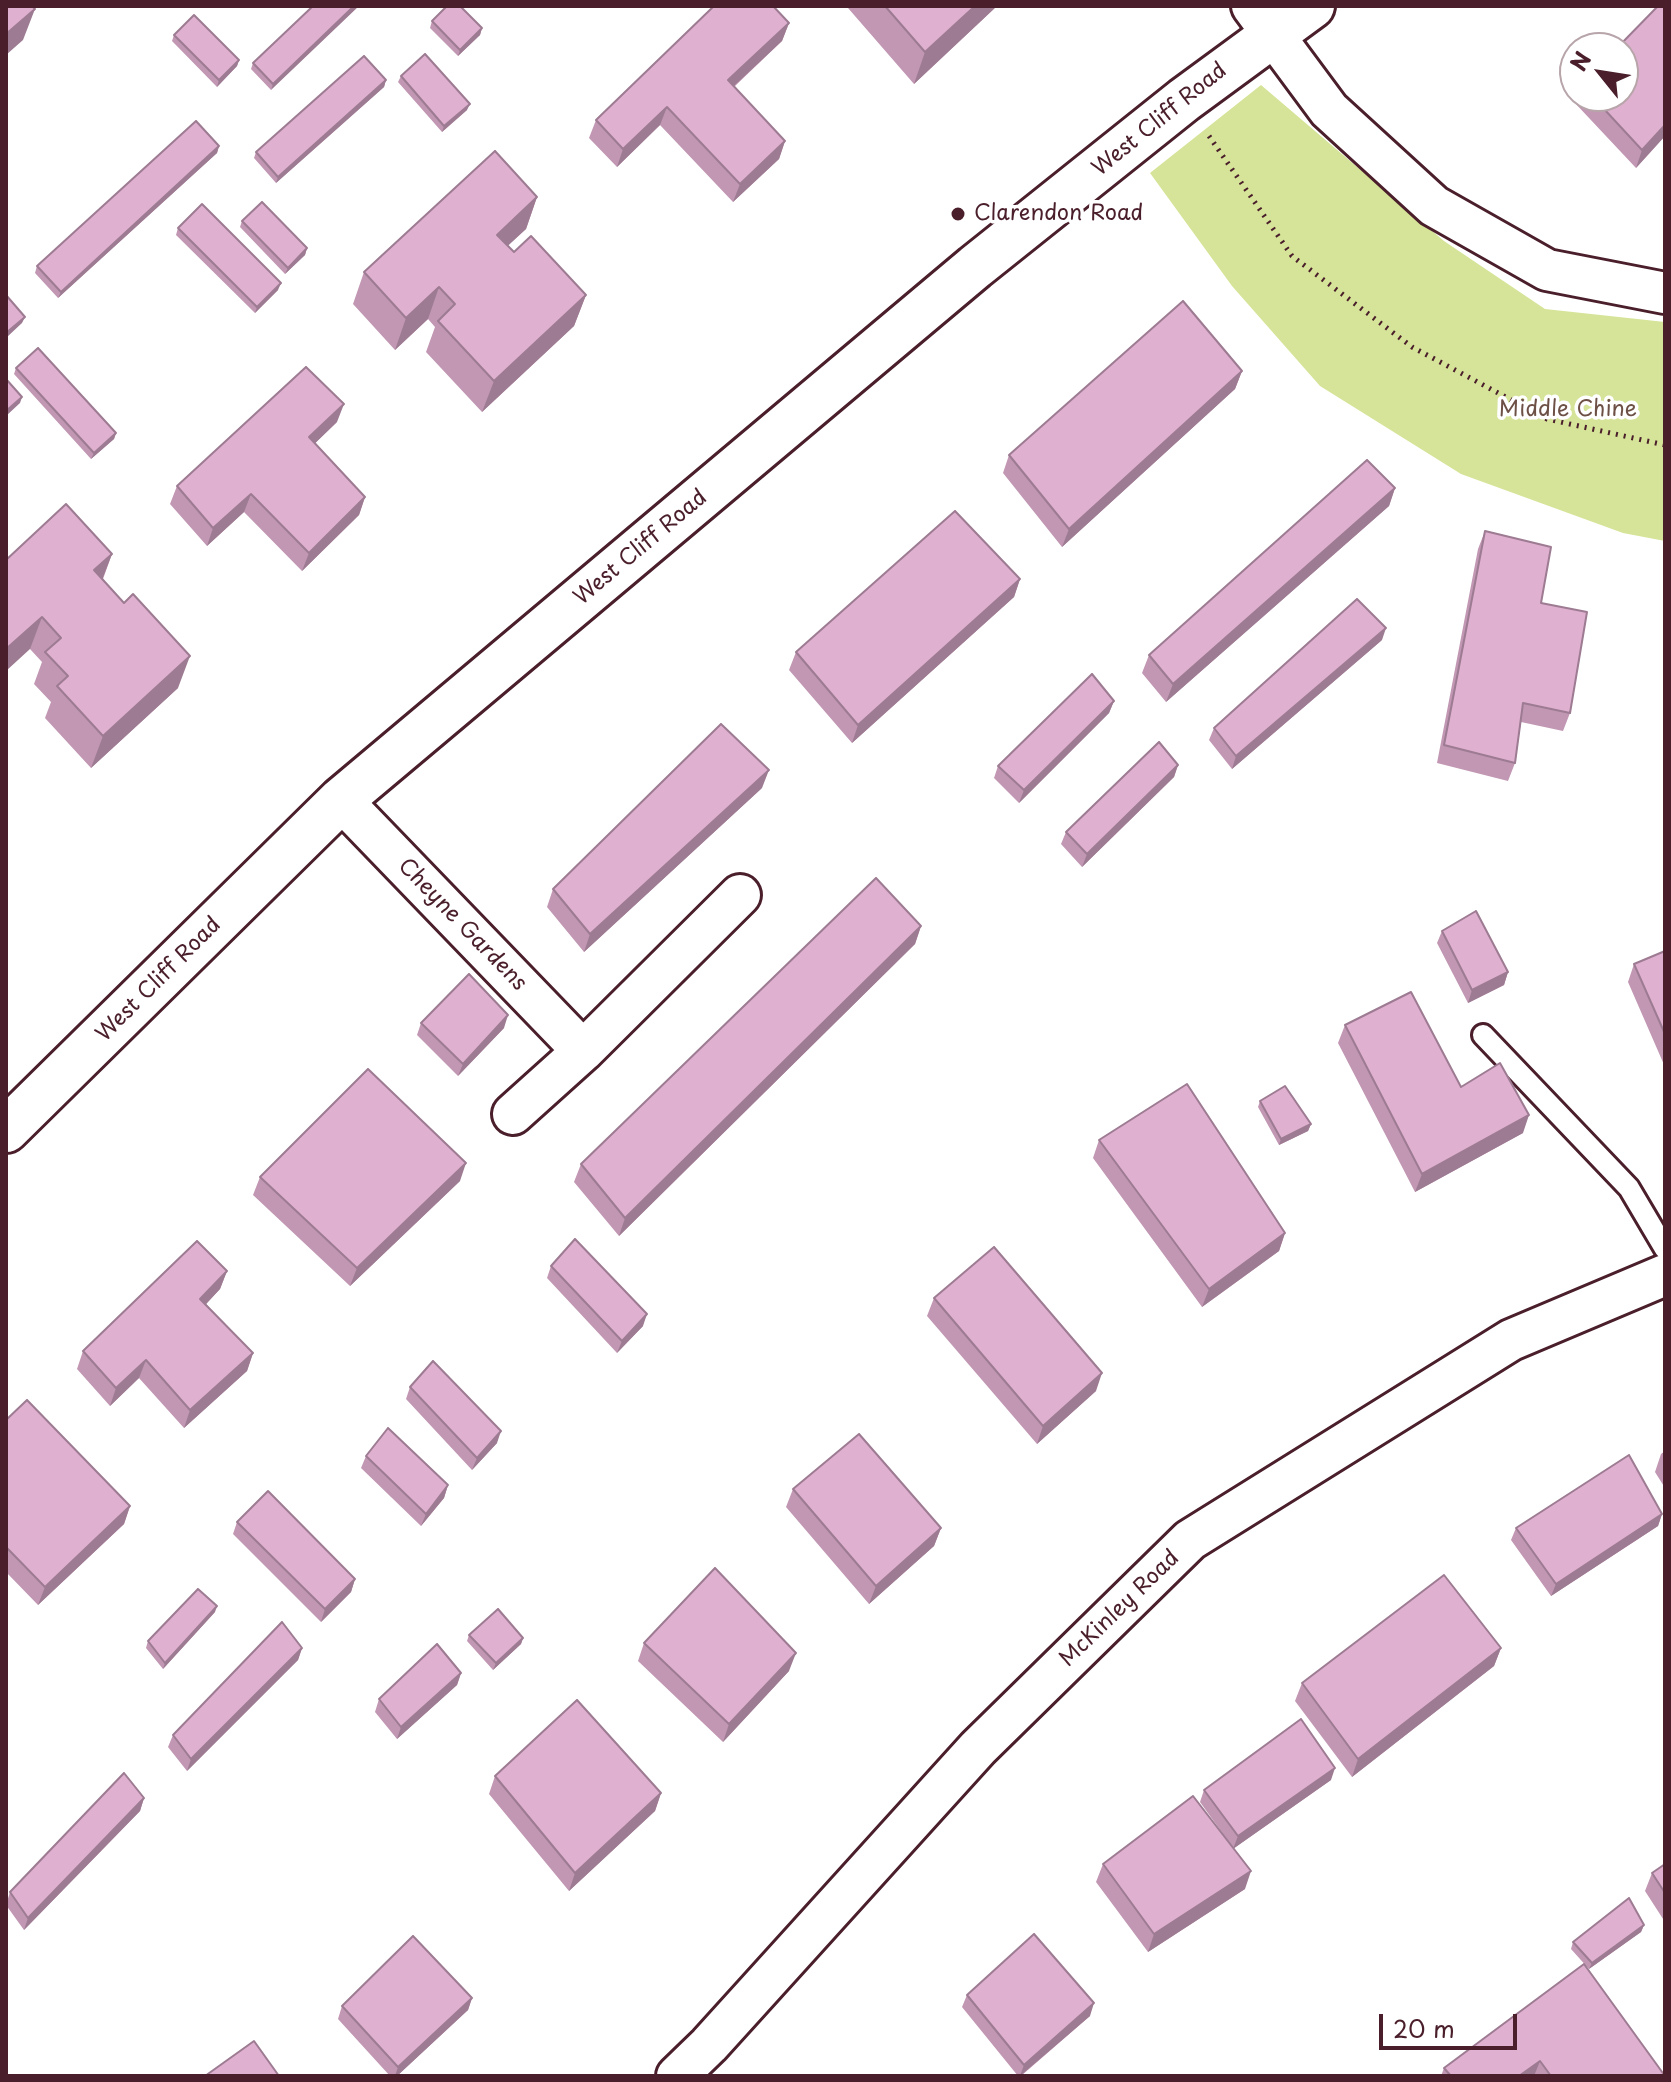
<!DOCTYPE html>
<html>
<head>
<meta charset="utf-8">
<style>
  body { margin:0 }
  #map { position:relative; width:1671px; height:2082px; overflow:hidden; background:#fff; font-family:"Playpen Sans",sans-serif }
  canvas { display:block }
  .frame { position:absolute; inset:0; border:8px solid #4a1f2b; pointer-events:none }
  .north { position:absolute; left:1559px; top:32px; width:80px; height:80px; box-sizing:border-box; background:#fff; border:2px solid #b7a5aa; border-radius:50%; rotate:300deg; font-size:22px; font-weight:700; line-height:32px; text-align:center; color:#4a1f2b }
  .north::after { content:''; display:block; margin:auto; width:28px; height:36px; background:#4a1f2b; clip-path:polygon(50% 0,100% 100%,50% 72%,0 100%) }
  .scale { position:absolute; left:1379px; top:2014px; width:138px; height:36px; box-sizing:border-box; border:4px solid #4a1f2b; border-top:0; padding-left:10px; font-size:24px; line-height:28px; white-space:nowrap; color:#4a1f2b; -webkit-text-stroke:6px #fff; paint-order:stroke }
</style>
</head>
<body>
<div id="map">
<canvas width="1671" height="2082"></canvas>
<div class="frame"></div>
<div class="north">N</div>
<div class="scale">20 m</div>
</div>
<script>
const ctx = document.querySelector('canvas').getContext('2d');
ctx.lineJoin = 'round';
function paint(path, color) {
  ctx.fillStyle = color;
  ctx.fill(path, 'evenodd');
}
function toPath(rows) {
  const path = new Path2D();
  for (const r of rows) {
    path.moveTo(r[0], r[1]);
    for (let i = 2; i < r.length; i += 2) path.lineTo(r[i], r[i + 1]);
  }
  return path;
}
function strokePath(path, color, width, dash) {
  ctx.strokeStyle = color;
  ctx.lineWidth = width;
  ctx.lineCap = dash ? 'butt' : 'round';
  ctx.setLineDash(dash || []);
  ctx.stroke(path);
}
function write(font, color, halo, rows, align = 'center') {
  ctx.font = font + ' "Playpen Sans",sans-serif';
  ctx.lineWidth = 7;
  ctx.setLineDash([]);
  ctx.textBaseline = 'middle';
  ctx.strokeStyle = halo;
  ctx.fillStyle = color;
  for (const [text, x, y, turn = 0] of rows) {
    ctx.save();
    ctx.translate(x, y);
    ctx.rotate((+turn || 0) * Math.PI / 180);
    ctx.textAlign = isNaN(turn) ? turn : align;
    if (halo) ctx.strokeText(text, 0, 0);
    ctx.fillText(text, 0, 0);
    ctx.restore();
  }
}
const green = toPath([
  [1261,85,1444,241,1545,309,1665,322,1665,541,1623,533,1461,474,1320,386,1232,286,1150,173]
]);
const path = toPath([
  [1209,136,1292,256,1412,347,1547,419,1665,445]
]);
const service = toPath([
  [1483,1035,1629,1188,1665,1249]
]);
const minor = toPath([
  [1252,6,1329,110,1434,206,1547,270,1665,293],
  [341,800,583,1051],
  [513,1114,583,1051,740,895],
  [677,2076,709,2045,978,1748,1190,1540,1511,1340,1665,1275]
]);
const tertiary = toPath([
  [6,1130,341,800,975,267,1184,100,1312,6]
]);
const wall = toPath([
  [313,6,271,90,251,69,253,63],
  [849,6,997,6,914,84,848,8],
  [1665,6,1665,136,1636,168,1574,102,1576,96,1623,96],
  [432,21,482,28,480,35,458,56,430,28],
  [789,23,782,41,734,87,785,141,779,159,733,202,660,125,617,167,589,138,596,120],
  [174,35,239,60,237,66,217,87,172,41],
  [401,76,467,110,442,132,398,82],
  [386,80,384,87,276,183,254,158,256,152],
  [219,146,217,153,58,298,35,273,37,266],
  [537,197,526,229,507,246,514,252,586,295,574,326,482,412,426,352,435,327,428,319,395,350,353,304,364,272],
  [242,221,307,248,305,255,285,274,240,227],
  [178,228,278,290,255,313,176,235],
  [16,368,116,433,114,439,91,459,14,374],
  [1242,371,1235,389,1062,547,1003,473,1009,455],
  [337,422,315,443,365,497,359,515,302,571,244,512,207,546,170,504,177,486],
  [1395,488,1389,506,1166,702,1142,673,1149,655],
  [1485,531,1541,603,1570,713,1563,731,1521,722,1515,763,1508,781,1437,763,1478,549],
  [112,554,103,579,178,688,91,768,45,718,51,702,34,684,42,662,30,649,6,560],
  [1020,579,1014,597,852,743,789,670,796,652],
  [1382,640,1232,769,1209,740,1214,728],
  [1114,701,1109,713,1019,803,994,778,998,766],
  [1178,765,1174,777,1082,867,1061,844,1066,832],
  [762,788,584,952,547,907,553,889],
  [921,926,915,944,619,1236,574,1182,581,1164],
  [1442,931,1508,972,1504,985,1468,1003,1437,943],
  [1665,951,1665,1067,1628,982,1634,964],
  [421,1023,504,1028,458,1076,417,1035],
  [1345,1025,1461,1087,1523,1133,1415,1192,1338,1043],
  [1260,1101,1311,1124,1308,1131,1279,1145,1258,1107],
  [1099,1140,1285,1233,1279,1251,1202,1307,1093,1158],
  [260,1177,460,1181,350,1286,253,1195],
  [551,1266,643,1326,617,1353,547,1278],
  [227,1271,220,1289,206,1304,253,1353,247,1371,184,1428,139,1378,110,1406,77,1369,83,1351],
  [934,1298,1096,1391,1037,1444,927,1316],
  [410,1387,497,1443,472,1470,406,1399],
  [6,1420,130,1506,124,1524,38,1605,6,1572],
  [1665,1451,1665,1488,1655,1472,1661,1454],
  [366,1456,448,1485,444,1498,421,1526,361,1468],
  [793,1489,941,1528,934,1546,869,1604,786,1507],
  [1662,1514,1658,1526,1551,1596,1511,1540,1516,1528],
  [237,1522,355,1579,351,1592,321,1622,233,1534],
  [215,1612,163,1669,146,1648,148,1641],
  [469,1635,523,1638,521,1644,493,1670,467,1641],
  [644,1643,789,1671,723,1742,638,1661],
  [302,1648,298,1660,187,1771,168,1747,173,1735],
  [1501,1648,1494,1666,1352,1777,1295,1701,1302,1683],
  [461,1673,457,1685,397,1739,375,1712,379,1699],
  [495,1776,661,1793,655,1811,569,1891,489,1794],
  [1331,1780,1234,1848,1245,1889,1148,1952,1096,1882,1103,1864,1223,1834,1200,1802,1204,1790],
  [144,1798,140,1811,24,1930,6,1905,10,1892],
  [1665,1864,1665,1922,1645,1891,1652,1873],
  [1644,1925,1641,1932,1589,1969,1571,1949,1573,1942],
  [1584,1964,1665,2076,1441,2076,1444,2068],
  [967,1995,1090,2016,1021,2076,1018,2076,962,2007],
  [472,1998,468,2010,397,2076,390,2076,338,2019,342,2006]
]);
const shadedWall = toPath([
  [354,6,359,6,271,90,273,84],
  [975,6,997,6,914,84,925,52],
  [35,9,23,40,6,55,6,34],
  [789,23,782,41,721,98,728,80],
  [482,28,480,35,458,56,460,50],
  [239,60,237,66,217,87,219,80],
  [386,80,384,87,276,183,278,177],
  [470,104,467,110,442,132,444,126],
  [667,107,660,125,617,167,623,149],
  [1665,125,1665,136,1636,168,1642,150],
  [785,141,779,159,733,202,740,184],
  [219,146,217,153,58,298,61,292],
  [537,197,526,229,485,267,497,235],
  [307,248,305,255,285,274,288,268],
  [281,283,278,290,255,313,257,307],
  [439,287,428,319,395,350,406,318],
  [586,295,574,326,482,412,494,381],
  [25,317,22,323,6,338,6,333],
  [1242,371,1235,389,1062,547,1069,529],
  [22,397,20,403,6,416,6,411],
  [344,404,337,422,303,455,309,437],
  [116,433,114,439,91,459,94,453],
  [1395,488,1389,506,1166,702,1173,684],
  [251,494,244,512,207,546,213,528],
  [365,497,359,515,302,571,309,553],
  [112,554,100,585,94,570],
  [1020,579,1014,597,852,743,858,725],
  [42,617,30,649,6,671,6,649],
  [1386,628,1382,640,1232,769,1236,756],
  [190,656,178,688,91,768,103,736],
  [1114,701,1109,713,1019,803,1024,790],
  [1178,765,1174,777,1082,867,1087,854],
  [769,770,762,788,584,952,590,934],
  [921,926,915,944,619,1236,625,1218],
  [1508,972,1504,985,1468,1003,1472,990],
  [508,1015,504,1028,458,1076,463,1064],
  [1529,1115,1523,1133,1415,1192,1422,1174],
  [1311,1124,1308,1131,1279,1145,1281,1139],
  [466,1163,460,1181,350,1286,357,1268],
  [1285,1233,1279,1251,1202,1307,1209,1289],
  [227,1271,220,1289,194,1317,200,1299],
  [647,1314,643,1326,617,1353,622,1341],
  [253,1353,247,1371,184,1428,190,1410],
  [146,1360,139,1378,110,1406,116,1388],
  [1102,1373,1096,1391,1037,1444,1043,1426],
  [501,1431,497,1443,472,1470,477,1458],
  [448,1485,444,1498,421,1526,426,1514],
  [130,1506,124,1524,38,1605,45,1587],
  [1662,1514,1658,1526,1551,1596,1556,1584],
  [941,1528,934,1546,869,1604,876,1586],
  [355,1579,351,1592,321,1622,325,1609],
  [217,1606,215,1612,163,1669,165,1663],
  [523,1638,521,1644,493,1670,496,1663],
  [302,1648,298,1660,187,1771,191,1759],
  [1501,1648,1494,1666,1352,1777,1358,1759],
  [796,1653,789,1671,723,1742,729,1724],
  [461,1673,457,1685,397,1739,401,1727],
  [1335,1768,1331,1780,1233,1849,1238,1836],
  [661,1793,655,1811,569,1891,575,1873],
  [144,1798,140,1811,24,1930,28,1918],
  [1251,1871,1245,1889,1148,1952,1154,1934],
  [1644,1925,1641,1932,1589,1969,1592,1963],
  [472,1998,468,2010,397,2076,395,2076,398,2067],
  [1094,2003,1090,2016,1020,2076,1024,2065],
  [1540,2061,1534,2076,1519,2076]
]);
const building = toPath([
  [6,6,32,6,35,9,6,34,6,6],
  [313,6,354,6,273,84,253,63,313,6],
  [447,6,460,6,482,28,460,50,432,21,447,6],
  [714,6,773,6,789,23,728,80,785,141,740,184,667,107,623,149,596,120,714,6],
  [885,6,975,6,925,52,885,6],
  [1658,6,1665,6,1665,125,1642,150,1592,96,1623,96,1623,48,1617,48,1658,6],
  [194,15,239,60,219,80,174,35,194,15],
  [425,54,470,104,444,126,401,76,425,54],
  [364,56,386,80,278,177,256,152,364,56],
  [196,121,219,146,61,292,37,266,196,121],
  [495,151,537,197,497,235,514,252,531,236,586,295,494,381,438,321,455,304,439,287,406,318,364,272,495,151],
  [262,202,307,248,288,268,242,221,262,202],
  [202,204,281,283,257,307,178,228,202,204],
  [6,295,25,317,6,333,6,295],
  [1183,301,1242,371,1069,529,1009,455,1183,301],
  [38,348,116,433,94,453,16,368,38,348],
  [306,367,344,404,309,437,365,497,309,553,251,494,213,528,177,486,306,367],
  [6,379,22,397,6,411,6,379],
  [1367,460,1395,488,1173,684,1149,655,1367,460],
  [66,504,112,554,94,570,124,603,133,594,190,656,103,736,57,686,68,676,45,652,61,638,42,617,6,649,6,560,66,504],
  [955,511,1020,579,858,725,796,652,955,511],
  [1485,531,1551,547,1541,603,1587,612,1570,713,1523,703,1515,763,1444,745,1485,531],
  [1357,599,1386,628,1236,756,1214,728,1357,599],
  [1092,674,1114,701,1024,790,998,766,1092,674],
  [721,724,769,770,590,934,553,889,721,724],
  [1159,742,1178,765,1087,854,1066,832,1159,742],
  [876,878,921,926,625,1218,581,1164,876,878],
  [1476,911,1508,972,1472,990,1442,931,1476,911],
  [1665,951,1665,1034,1634,964,1665,951],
  [469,974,508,1015,463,1064,421,1023,469,974],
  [1411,992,1461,1087,1500,1063,1529,1115,1422,1174,1345,1025,1411,992],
  [368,1069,466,1163,357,1268,260,1177,368,1069],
  [1187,1084,1285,1233,1209,1289,1099,1140,1187,1084],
  [1285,1086,1311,1124,1281,1139,1260,1101,1285,1086],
  [575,1239,647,1314,622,1341,551,1266,575,1239],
  [197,1241,227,1271,200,1299,253,1353,190,1410,146,1360,116,1388,83,1351,197,1241],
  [994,1247,1102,1373,1043,1426,934,1298,994,1247],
  [433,1361,501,1431,477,1458,410,1387,433,1361],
  [27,1400,130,1506,45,1587,6,1547,6,1420,27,1400],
  [388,1428,448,1485,426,1514,366,1456,388,1428],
  [859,1434,941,1528,876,1586,793,1489,859,1434],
  [1629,1455,1662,1514,1556,1584,1516,1528,1629,1455],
  [268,1491,355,1579,325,1609,237,1522,268,1491],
  [715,1568,796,1653,729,1724,644,1643,715,1568],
  [1444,1575,1501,1648,1358,1759,1302,1683,1444,1575],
  [198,1589,217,1606,165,1663,148,1641,198,1589],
  [498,1609,523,1638,496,1663,469,1635,498,1609],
  [282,1622,302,1648,191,1759,173,1735,282,1622],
  [437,1644,461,1673,401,1727,379,1699,437,1644],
  [577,1700,661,1793,575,1873,495,1776,577,1700],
  [1301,1719,1335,1768,1238,1836,1204,1790,1301,1719],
  [124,1773,144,1798,28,1918,10,1892,124,1773],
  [1193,1796,1251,1871,1154,1934,1103,1864,1193,1796],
  [1665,1864,1665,1893,1652,1873,1665,1864],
  [1629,1898,1644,1925,1592,1963,1573,1942,1629,1898],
  [1034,1934,1094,2003,1024,2065,967,1995,1034,1934],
  [413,1936,472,1998,398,2067,342,2006,413,1936],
  [1584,1964,1665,2076,1551,2076,1540,2061,1519,2076,1451,2076,1444,2068,1584,1964],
  [254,2041,279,2076,205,2076,254,2041]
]);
const markers = [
  [958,214,8,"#4a1f2b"]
];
const streetNames = [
  ["West Cliff Road",1160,120,-39],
  ["West Cliff Road",641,548,-40],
  ["Cheyne Gardens",462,925,46],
  ["West Cliff Road",159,980,-45],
  ["McKinley Road",1120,1609,-44]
];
const poiNames = [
  ["Clarendon Road",974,214]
];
const parkNames = [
  ["Middle Chine",1568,410]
];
paint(green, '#d5e498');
strokePath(service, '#4a1f2b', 26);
strokePath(minor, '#4a1f2b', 46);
strokePath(tertiary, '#4a1f2b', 50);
strokePath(path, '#4a1f2b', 5, [2, 6]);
strokePath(service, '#fff', 20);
strokePath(minor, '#fff', 40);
strokePath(tertiary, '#fff', 44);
paint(wall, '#c197b3');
paint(shadedWall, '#9d7b92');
paint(building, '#e0b0d0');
strokePath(building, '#9d7b92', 2);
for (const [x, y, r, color] of markers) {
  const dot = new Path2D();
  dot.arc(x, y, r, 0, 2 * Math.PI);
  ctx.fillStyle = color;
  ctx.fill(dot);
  strokePath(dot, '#fff', 3);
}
write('22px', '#4a1f2b', '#fff', streetNames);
write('22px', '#4a1f2b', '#fff', poiNames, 'left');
write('22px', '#6d5046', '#fff', parkNames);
</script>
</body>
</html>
